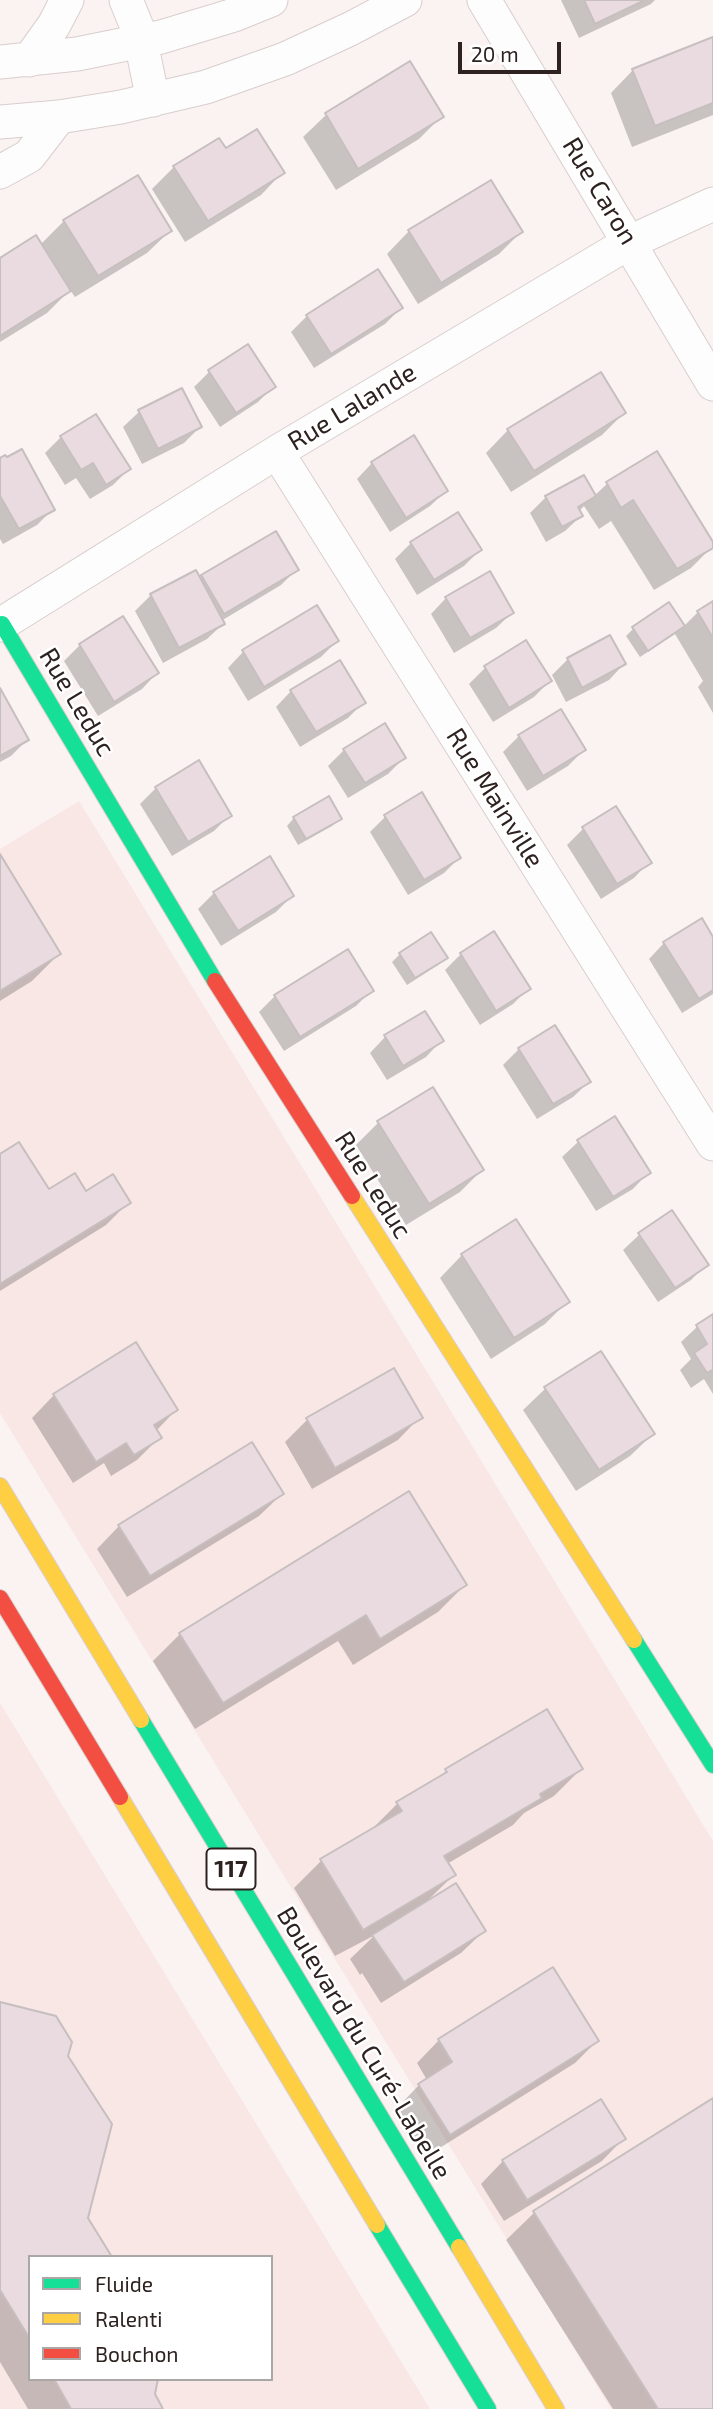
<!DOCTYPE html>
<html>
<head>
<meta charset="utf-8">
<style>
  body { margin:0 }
  #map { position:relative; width:713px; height:2409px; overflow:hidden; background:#faf3f2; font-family:"Exo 2",sans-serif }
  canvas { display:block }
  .legend { position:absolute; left:28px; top:2255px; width:245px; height:126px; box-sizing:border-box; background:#fff; border:2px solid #aba7a6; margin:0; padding:9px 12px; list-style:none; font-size:21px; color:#2d2220 }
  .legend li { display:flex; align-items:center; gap:14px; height:35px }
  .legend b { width:35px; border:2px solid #aba7a6 }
  .scale { position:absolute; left:458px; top:42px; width:103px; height:32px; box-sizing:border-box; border:4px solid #2d2220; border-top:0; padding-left:9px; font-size:21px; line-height:24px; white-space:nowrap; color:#2d2220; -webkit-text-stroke:5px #fff; paint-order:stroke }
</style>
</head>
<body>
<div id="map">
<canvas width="713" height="2409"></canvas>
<ul class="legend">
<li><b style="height:9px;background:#16e098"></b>Fluide</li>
<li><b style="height:9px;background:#ffcf43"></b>Ralenti</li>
<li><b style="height:9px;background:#f24e42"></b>Bouchon</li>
</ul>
<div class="scale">20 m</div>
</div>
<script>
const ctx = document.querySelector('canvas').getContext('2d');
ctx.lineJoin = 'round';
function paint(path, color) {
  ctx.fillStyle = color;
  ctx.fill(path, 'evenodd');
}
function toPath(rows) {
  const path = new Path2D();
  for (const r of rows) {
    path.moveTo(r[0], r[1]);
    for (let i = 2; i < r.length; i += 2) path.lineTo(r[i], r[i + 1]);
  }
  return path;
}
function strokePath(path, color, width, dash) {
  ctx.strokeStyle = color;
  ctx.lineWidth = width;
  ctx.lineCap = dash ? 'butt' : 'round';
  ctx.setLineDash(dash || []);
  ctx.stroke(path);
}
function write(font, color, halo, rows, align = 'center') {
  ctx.font = font + ' "Exo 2",sans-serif';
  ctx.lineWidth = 5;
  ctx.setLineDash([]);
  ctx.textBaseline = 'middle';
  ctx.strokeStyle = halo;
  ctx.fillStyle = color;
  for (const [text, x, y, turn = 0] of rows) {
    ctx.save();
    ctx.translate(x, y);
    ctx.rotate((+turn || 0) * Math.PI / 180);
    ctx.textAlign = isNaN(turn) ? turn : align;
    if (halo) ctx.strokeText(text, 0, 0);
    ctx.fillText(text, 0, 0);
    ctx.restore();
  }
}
const built = toPath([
  [79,801,713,1841,713,2409,611,2409,0,1413,0,849],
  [0,1703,430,2409,0,2409],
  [30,2257,271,2257,271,2379,30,2379]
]);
const shadow = toPath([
  [561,0,655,0,651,4,579,38],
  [713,39,713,115,632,147,611,93,633,70],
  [409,64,442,116,419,139,336,190,303,137,326,115],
  [225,151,283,172,261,195,185,242,152,189,174,167],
  [64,221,170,231,147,253,75,297,70,290,47,313,0,342,0,260,40,245],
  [409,231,521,232,499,254,418,304,387,254],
  [401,308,385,324,314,368,291,332,307,316],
  [209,372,274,386,258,402,220,427,194,387],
  [139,412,200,427,184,443,142,464,123,427],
  [624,413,602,435,511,492,486,453,508,430],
  [95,416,129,469,113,485,90,499,76,478,65,485,45,453,61,437],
  [0,460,53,509,37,525,3,544,0,539],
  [372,463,446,491,430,506,390,532,357,479],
  [583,477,594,496,607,484,713,546,691,568,654,590,611,521,599,529,584,506,579,511,581,516,565,531,546,542,530,513,546,497],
  [411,543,480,550,464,566,417,595,395,559],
  [297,569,281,585,221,621,223,624,207,639,163,663,135,611,151,595,199,580,202,577],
  [446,598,512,613,496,628,454,653,431,614],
  [713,603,713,713,698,687,703,681,675,634,640,657,626,636,634,628,683,627,698,612],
  [337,641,321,657,248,701,228,668,243,652],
  [526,642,550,681,534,697,493,722,469,684,485,668],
  [80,645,157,673,142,689,98,716,64,661],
  [568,659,624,664,609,680,566,702,552,675],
  [291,691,364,702,348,718,300,747,276,707],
  [0,692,27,740,11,756,0,762],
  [519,736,584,750,568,766,527,791,503,752],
  [344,750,404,758,388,774,348,798,328,766],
  [156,788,230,815,214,831,172,856,140,804],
  [616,809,649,862,634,878,601,899,567,845,583,829],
  [386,816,459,858,444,873,408,895,370,832],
  [294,818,340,819,332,826,298,845,287,826],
  [0,858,59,954,32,981,0,1001],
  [214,893,292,896,276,912,221,946,198,909],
  [494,934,529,988,513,1004,480,1025,445,970,461,954],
  [713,940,713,994,682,1013,649,959,664,943],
  [347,951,372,990,356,1006,284,1051,259,1012,275,996],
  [400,954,446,957,438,965,407,985,392,962],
  [385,1037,441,1041,426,1057,387,1080,370,1053],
  [519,1049,589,1082,573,1097,537,1119,503,1065],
  [614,1119,648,1173,633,1189,596,1211,562,1157,578,1142],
  [378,1123,482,1170,460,1192,406,1225,356,1145],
  [0,1156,48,1192,86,1193,128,1203,106,1225,0,1291],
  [639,1235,707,1264,691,1280,658,1302,623,1250],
  [462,1255,567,1302,545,1324,491,1359,440,1278],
  [713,1316,713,1394,704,1379,691,1388,680,1370,691,1359,681,1342,697,1327],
  [546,1388,653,1434,630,1456,576,1491,523,1410],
  [54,1395,176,1410,156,1431,160,1437,137,1460,111,1476,104,1463,73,1483,32,1418],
  [420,1417,398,1440,312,1489,285,1442,308,1419],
  [282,1494,259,1516,127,1597,97,1549,119,1526],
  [465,1585,438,1612,353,1665,338,1641,195,1729,153,1661,180,1634],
  [547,1711,581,1769,554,1796,524,1813,513,1825,447,1864,454,1875,428,1900,484,1931,461,1953,381,2003,362,1973,360,1975,350,1959,375,1935,335,1956,294,1888,321,1861,369,1832,397,1804,435,1781,446,1771],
  [0,2004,30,2257,30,2379,156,2379,153,2394,161,2409,28,2409,0,2362],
  [439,2040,597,2041,575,2063,427,2156,397,2108,419,2085,427,2080,417,2063],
  [713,2100,713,2409,613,2409,506,2240,534,2213],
  [624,2138,602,2161,504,2221,481,2184,503,2161]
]);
const building = toPath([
  [584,0,645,0,595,24,584,0],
  [713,37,713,103,655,126,632,69,713,37],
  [410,61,444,117,358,169,325,113,410,61],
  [257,129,285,173,208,221,173,166,219,138,226,148,257,129],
  [138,175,172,231,98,276,63,220,138,175],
  [491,180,523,232,441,283,408,230,491,180],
  [36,235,71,291,0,336,0,258,36,235],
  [378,269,403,308,331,354,306,315,378,269],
  [248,344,276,387,236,413,208,370,248,344],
  [601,372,626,413,534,471,507,429,601,372],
  [182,388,202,427,158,449,138,410,182,388],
  [96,414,131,469,106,485,93,463,81,470,60,436,96,414],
  [414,435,448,491,406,518,371,462,414,435],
  [22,449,55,510,19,529,0,496,0,458,5,455,7,457,22,449],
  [657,451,713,542,713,548,677,569,633,500,621,508,606,482,657,451],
  [584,475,596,496,578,507,583,516,562,527,545,496,584,475],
  [458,512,482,550,434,580,410,542,458,512],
  [276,531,299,570,224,614,201,575,276,531],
  [196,570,225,624,179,648,150,594,196,570],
  [490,571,514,613,470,638,445,597,490,571],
  [713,601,713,638,697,611,713,601],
  [669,602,685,626,648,651,632,627,669,602],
  [317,605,339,641,264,687,242,650,317,605],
  [123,616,159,673,114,702,79,644,123,616],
  [610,635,626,664,582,688,567,658,610,635],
  [526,640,552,681,509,708,484,666,526,640],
  [340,660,366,703,316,732,290,690,340,660],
  [0,688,29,740,0,756,0,688],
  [561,709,586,750,543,776,518,735,561,709],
  [385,723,406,758,365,783,343,749,385,723],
  [199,760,232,816,188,842,155,787,199,760],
  [422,792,461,858,424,880,384,815,422,792],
  [329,796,342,819,306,839,293,817,329,796],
  [616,806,652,863,617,884,582,827,616,806],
  [0,854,61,954,0,991,0,854],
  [270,856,294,896,238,931,213,892,270,856],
  [702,918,713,937,713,990,699,999,663,942,702,918],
  [494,931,531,989,496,1011,460,953,494,931],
  [431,932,448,958,415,978,399,953,431,932],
  [348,949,374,991,300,1037,274,995,348,949],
  [425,1011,444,1041,403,1066,384,1035,425,1011],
  [555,1025,591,1082,553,1104,518,1048,555,1025],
  [433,1087,484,1170,429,1204,377,1121,433,1087],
  [615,1116,651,1173,613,1197,577,1140,615,1116],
  [19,1142,49,1189,75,1173,86,1191,113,1174,131,1203,0,1284,0,1154,19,1142],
  [672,1210,709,1265,675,1288,638,1233,672,1210],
  [516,1219,570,1302,514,1338,461,1254,516,1219],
  [713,1314,713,1370,707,1373,694,1353,707,1344,696,1325,713,1314],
  [136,1342,178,1410,154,1425,162,1438,134,1455,126,1443,96,1462,53,1394,136,1342],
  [601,1351,655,1434,599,1470,544,1387,601,1351],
  [394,1368,423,1418,335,1468,306,1418,394,1368],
  [252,1442,284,1494,150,1576,118,1525,252,1442],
  [409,1491,467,1585,380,1639,366,1615,223,1703,179,1633,409,1491],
  [547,1709,583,1769,540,1794,542,1798,444,1856,456,1875,363,1930,320,1859,402,1811,396,1802,447,1772,445,1769,547,1709],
  [456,1883,486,1931,404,1982,372,1935,456,1883],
  [553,1967,599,2041,450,2135,418,2084,452,2062,438,2039,553,1967],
  [0,2002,56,2016,72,2042,68,2056,112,2124,88,2218,112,2257,30,2257,30,2339,0,2290,0,2002],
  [713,2098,713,2409,658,2409,533,2211,713,2098],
  [601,2099,626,2139,527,2200,502,2160,601,2099],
  [54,2379,158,2379,155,2394,163,2409,71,2409,54,2379]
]);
const street = toPath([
  [126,0,139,32,153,100],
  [484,0,713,384],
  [29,60,54,25,67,0],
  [0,62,77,54,161,37,234,15,271,0],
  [0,122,59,117,121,107,206,87,285,59,350,29,405,0],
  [0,172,29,156,59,117],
  [277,452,713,1144],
  [0,625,277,452,630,242,713,204]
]);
const fast = toPath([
  [2,624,215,981],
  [634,1640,713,1765],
  [141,1720,459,2247],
  [377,2225,488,2409]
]);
const slow = toPath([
  [352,1196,634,1640],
  [0,1486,141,1720],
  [120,1797,377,2225],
  [459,2247,556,2409]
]);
const jam = toPath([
  [215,981,352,1196],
  [0,1598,120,1797]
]);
const shields = [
  [231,1869,49]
];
const shieldNames = [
  ["117",231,1869]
];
const streetNames = [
  ["Rue Caron",600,191,59],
  ["Rue Lalande",352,407,-31],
  ["Rue Leduc",77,702,59],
  ["Rue Mainville",495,798,58],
  ["Rue Leduc",373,1185,58],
  ["Boulevard du Curé-Labelle",364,2043,59]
];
paint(built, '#f8e7e5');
paint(shadow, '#0003');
paint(building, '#e9dbdf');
strokePath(building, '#c6bebf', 2);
strokePath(street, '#d8cecd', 35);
strokePath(fast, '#d8cecd', 18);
strokePath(slow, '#d8cecd', 18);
strokePath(jam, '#d8cecd', 18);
strokePath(street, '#fefdfd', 33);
strokePath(fast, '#16e098', 16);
strokePath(slow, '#ffcf43', 16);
strokePath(jam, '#f24e42', 16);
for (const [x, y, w] of shields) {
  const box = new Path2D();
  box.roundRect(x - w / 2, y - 20.5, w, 41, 5);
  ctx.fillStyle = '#fff';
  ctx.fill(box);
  strokePath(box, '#2d2220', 2);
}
write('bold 24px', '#2d2220', null, shieldNames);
write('26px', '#2d2220', '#fff', streetNames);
</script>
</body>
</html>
